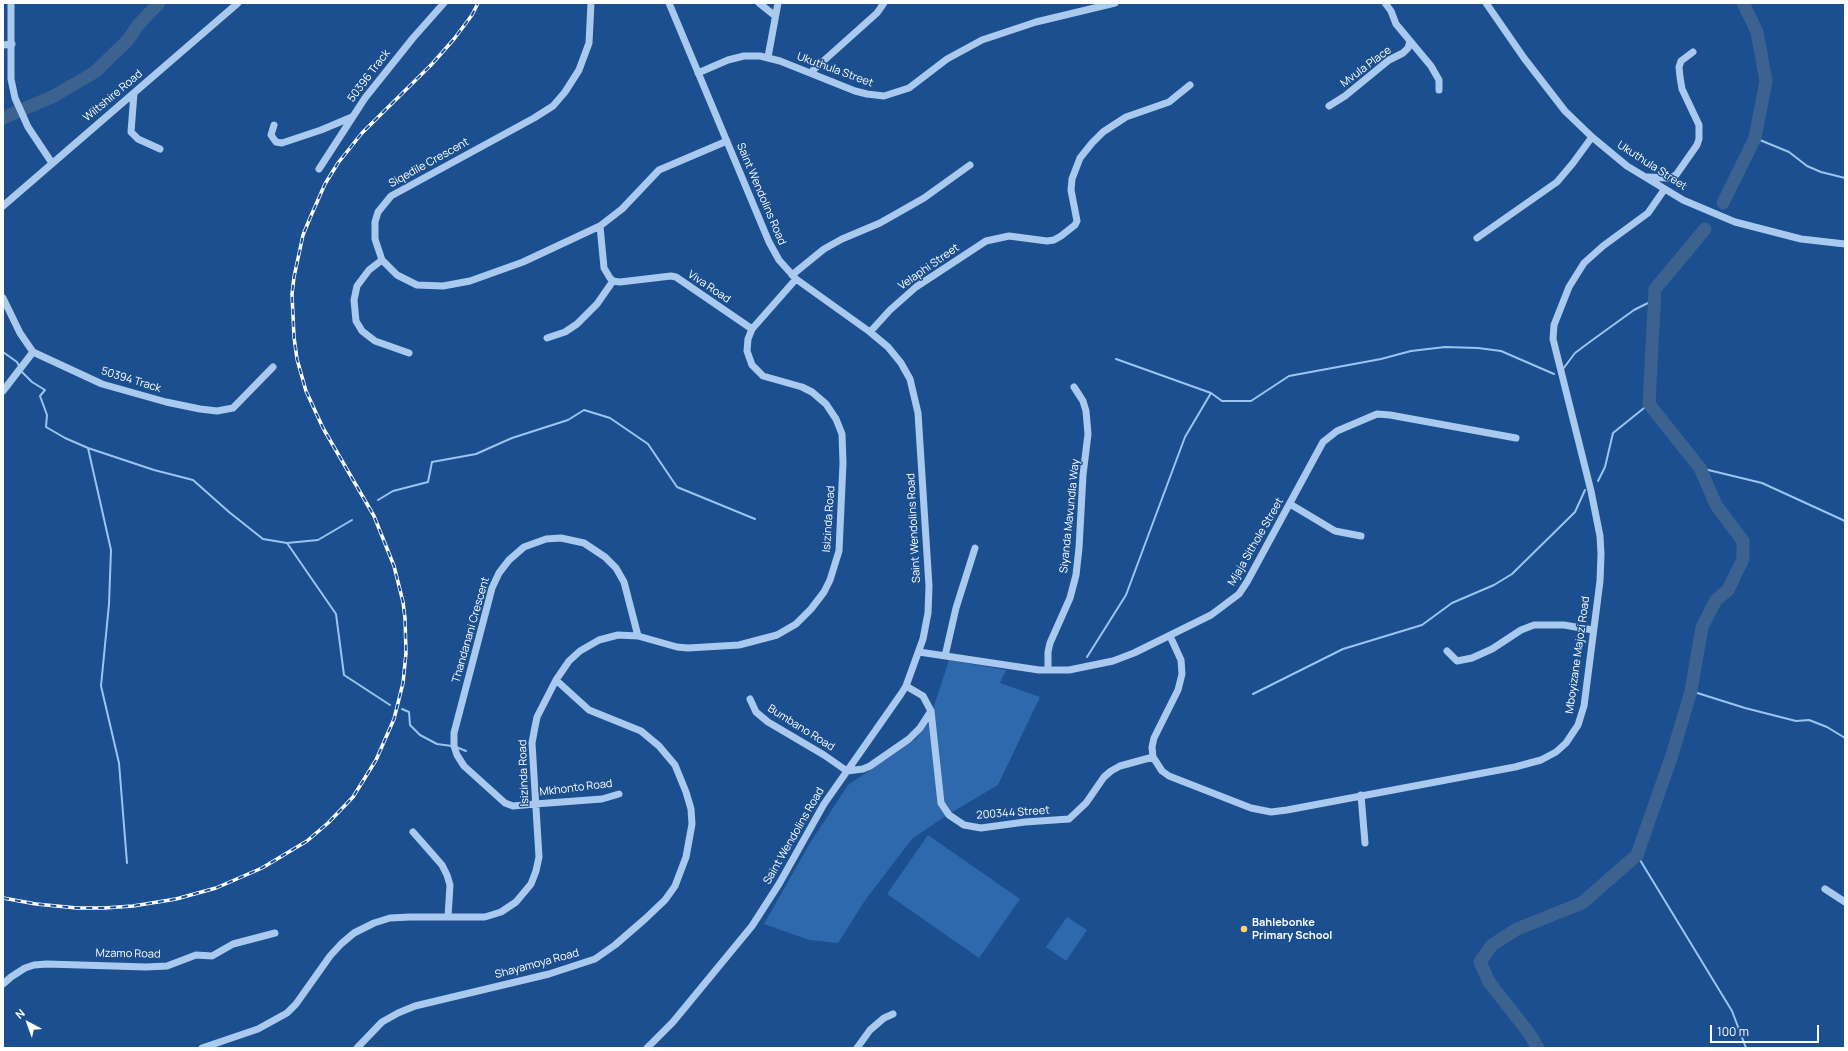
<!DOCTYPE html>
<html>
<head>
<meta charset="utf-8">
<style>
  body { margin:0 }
  #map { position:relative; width:1848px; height:1051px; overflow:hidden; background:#1b4f8f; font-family:Manrope,sans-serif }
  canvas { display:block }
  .frame { position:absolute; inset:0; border:4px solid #fff; pointer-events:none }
  .north { position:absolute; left:8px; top:1003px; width:40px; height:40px; -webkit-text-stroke:3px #1b4f8f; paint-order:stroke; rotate:319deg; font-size:11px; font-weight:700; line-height:16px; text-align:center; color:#fff }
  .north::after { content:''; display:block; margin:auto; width:14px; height:18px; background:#fff; clip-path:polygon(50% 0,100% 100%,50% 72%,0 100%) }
  .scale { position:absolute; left:1710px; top:1025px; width:109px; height:18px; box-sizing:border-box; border:2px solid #fff; border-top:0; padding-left:5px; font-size:12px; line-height:14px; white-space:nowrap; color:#fff; -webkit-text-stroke:3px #1b4f8f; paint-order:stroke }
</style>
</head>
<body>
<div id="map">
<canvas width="1848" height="1051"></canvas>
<div class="frame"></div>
<div class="north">N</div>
<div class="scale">100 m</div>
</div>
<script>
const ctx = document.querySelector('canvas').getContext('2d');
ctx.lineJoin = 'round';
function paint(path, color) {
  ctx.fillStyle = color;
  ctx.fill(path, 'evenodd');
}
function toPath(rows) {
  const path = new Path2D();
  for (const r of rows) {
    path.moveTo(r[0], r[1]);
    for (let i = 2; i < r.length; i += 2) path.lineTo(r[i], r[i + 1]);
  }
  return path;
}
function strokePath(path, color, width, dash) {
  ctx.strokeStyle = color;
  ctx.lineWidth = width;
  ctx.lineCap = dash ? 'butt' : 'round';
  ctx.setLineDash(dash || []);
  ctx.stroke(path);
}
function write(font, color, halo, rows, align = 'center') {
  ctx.font = font + ' Manrope,sans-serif';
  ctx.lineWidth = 3;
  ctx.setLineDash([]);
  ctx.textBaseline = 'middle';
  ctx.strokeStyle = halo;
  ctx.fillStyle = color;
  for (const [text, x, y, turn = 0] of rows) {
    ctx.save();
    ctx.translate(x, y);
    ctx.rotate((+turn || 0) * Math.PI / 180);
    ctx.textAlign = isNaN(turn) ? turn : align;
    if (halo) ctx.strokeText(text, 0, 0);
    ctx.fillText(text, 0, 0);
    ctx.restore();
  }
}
const green = toPath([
  [949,660,1006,670,1000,683,1040,697,998,785,944,817,912,839,866,899,838,943,809,940,764,924,810,843,848,785,916,739,928,720,933,709],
  [928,835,1020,899,979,958,887,894],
  [1067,917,1087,930,1066,961,1046,947]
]);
const stream = toPath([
  [1755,138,1789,152,1807,166,1821,172,1845,178],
  [3,352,17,362,19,366],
  [1116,359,1211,393,1222,401,1251,401,1289,376,1381,359,1411,351,1445,347,1478,348,1501,351,1554,374],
  [1563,369,1575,353,1591,341,1634,310,1654,300],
  [20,370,32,382,45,390,40,396,47,415,46,427,65,438,88,448,154,470,193,480,229,512,263,539,287,543,336,614,344,675,390,705],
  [88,448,111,550,109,604,101,686,119,763,127,863],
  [1700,468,1762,483,1845,521],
  [1598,481,1605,467,1613,433,1649,404],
  [378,500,393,491,428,482,432,462,476,454,512,438,568,420,584,410,610,418,648,444,677,487,755,519],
  [287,543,318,540,352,520],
  [1087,657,1126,595,1185,437,1211,393],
  [1691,691,1745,708,1796,721,1809,720,1827,727,1845,738],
  [1253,694,1343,649,1422,625,1452,603,1494,585,1512,574,1575,512,1585,490],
  [402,709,409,712,410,725,420,735,437,744,452,746],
  [456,747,466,751],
  [1637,855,1732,1011,1746,1048]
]);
const river = toPath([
  [3,118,54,96,95,72,128,40,138,25,159,3],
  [1723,203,1755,138,1766,81,1757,32,1743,3],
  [1538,1048,1529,1033,1489,982,1480,962,1492,945,1517,929,1582,903,1637,855,1672,755,1691,691,1702,627,1716,600,1728,590,1743,559,1743,541,1716,505,1700,468,1649,404,1655,289,1705,229]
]);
const minor = toPath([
  [11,3,11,79,15,98,28,127,52,163],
  [591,3,589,43,579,70,565,92,553,106,534,118,391,196,378,212,375,222,375,239,382,260,397,275,417,285,443,286,470,281,523,262,600,226,622,209,659,170,727,141],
  [759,3,774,15],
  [1385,3,1391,11,1396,24,1431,66,1439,80,1439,90],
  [1486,3,1524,58,1565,111,1592,137,1627,166,1683,200,1735,222,1801,239,1845,244],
  [3,45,12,44],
  [768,57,778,3],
  [698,73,728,60,744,56,760,56,780,61,855,91,867,94,884,96,909,88,947,59,982,40,1036,22,1115,3],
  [810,73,877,13,884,3],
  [134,93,131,132,138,139,160,149],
  [1329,106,1345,96,1389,60,1403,53,1408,48,1410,41],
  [274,125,271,135,276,142,282,143,321,130,352,117],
  [319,169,365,98,413,38,444,3],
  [1647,177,1669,178,1676,175,1697,145,1699,139,1699,125,1682,89,1680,77,1679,67,1681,61,1693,52],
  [3,206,238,3],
  [600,226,604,268,610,278,613,281,620,282,671,276,676,277,752,329],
  [1477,238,1557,182,1573,163,1592,137],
  [382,260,369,270,357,286,354,300,356,321,362,331,375,341,409,353],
  [792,275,824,249,842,239,880,223,924,198,970,165],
  [3,298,20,333,33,352,102,384,166,402,200,409,217,411,233,408,273,367],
  [870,332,890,310,916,287,986,241,1009,236,1047,241,1054,240,1061,236,1075,225,1077,221,1071,190,1072,179,1080,158,1092,143,1103,132,1126,117,1169,102,1190,85],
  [547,338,565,332,577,324,597,304,613,281],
  [3,391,33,352],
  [1290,504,1335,531,1361,536],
  [1170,636,1181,660,1182,674,1178,690,1154,738,1152,747,1153,757,1162,771,1169,776,1251,808,1271,812,1287,810,1515,767,1541,760,1556,752,1566,743,1578,725,1584,706,1600,581,1601,554,1600,536,1591,491,1553,339,1554,325,1569,287,1584,263,1603,246,1648,213,1664,190],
  [1447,651,1457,661,1472,658,1492,649,1521,630,1534,625,1564,625,1593,630],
  [919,652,1039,670,1069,670,1113,661,1134,653,1211,615,1239,594,1247,582,1323,442,1337,431,1377,414,1390,415,1516,438],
  [945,656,956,608,975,548],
  [1048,670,1048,652,1050,643,1070,598,1076,575,1079,548,1083,475,1088,434,1086,411,1083,401,1074,387],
  [906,686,923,696,931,711,941,803,949,815,964,825,981,828,1025,822,1069,819,1086,803,1104,777,1111,771,1120,766,1153,757],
  [750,699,756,712,768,722,824,755,847,771,863,769,870,766,909,739,920,728,931,711],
  [619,794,602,799,535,804,513,806,505,803,464,766,457,755,454,746,454,733,492,588,499,573,509,560,524,547,546,539,561,538,584,543,605,557,616,568,624,582,638,636],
  [1361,795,1365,843],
  [413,832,442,865,447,875,450,885,448,917],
  [1825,889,1845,902],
  [3,984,11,977,25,968,34,965,47,964,146,967,167,966,196,955,212,956,233,944,275,933],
  [202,1048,258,1029,287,1013,296,1004,330,956,341,944,354,933,374,923,390,918,410,917,485,917,501,912,516,902,531,884,536,871,539,857,532,743,534,732,537,717,556,680,569,661,580,651,599,640,618,635,638,636,677,647,688,648,739,645,777,635,796,624,811,609,824,592,830,580,839,551,843,463,842,434,836,419,826,404,812,392,802,387,763,376,752,365,747,351,748,339,752,329,796,279],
  [357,1048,382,1022,398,1013,415,1006,549,974,595,959,615,945,645,919,665,900,675,886,686,857,692,824,691,809,686,792,675,765,659,746,641,731,589,710,556,680],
  [647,1048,673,1022,752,926,779,884,824,804,901,694,906,686,923,639,928,613,929,586,918,413,910,379,901,363,888,347,870,332,796,279,779,260,769,242,669,3],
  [857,1048,870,1030,884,1018,893,1014]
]);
const rail = toPath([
  [3,898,36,904,77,908,104,908,133,906,176,899,216,888,262,868,307,841,328,823,353,797,376,760,394,719,403,683,406,653,405,618,403,602,394,566,374,516,323,428,306,391,297,359,294,337,292,294,294,277,303,235,310,218,325,184,338,163,362,133,432,64,454,39,472,15,478,3]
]);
const markers = [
  [1244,929,4,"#ffd166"]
];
const streetNames = [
  ["Mvula Place",1366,67,-37],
  ["Ukuthula Street",835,70,20],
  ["50396 Track",369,76,-53],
  ["Wiltshire Road",113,96,-40],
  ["Siqedile Crescent",429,163,-29],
  ["Ukuthula Street",1652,166,33],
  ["Saint Wendolins Road",761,194,67],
  ["Velaphi Street",929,267,-35],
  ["Viva Road",709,287,34],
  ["50394 Track",131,380,17],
  ["Siyanda Mavundla Way",1070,516,-84],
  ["Isizinda Road",829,519,-86],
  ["Saint Wendolins Road",914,528,-93],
  ["Mjaja Sithole Street",1256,542,-60],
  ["Thandanani Crescent",471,630,-74],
  ["Mboyizane Majozi Road",1578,655,-82],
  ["Bumbano Road",801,728,32],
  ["Isizinda Road",524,773,-92],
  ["Mkhonto Road",576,788,-7],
  ["200344 Street",1013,813,-4],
  ["Saint Wendolins Road",794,836,-60],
  ["Mzamo Road",128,954,1],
  ["Shayamoya Road",537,964,-15]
];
const poiNames = [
  ["Bahlebonke",1252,923],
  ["Primary School",1252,936]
];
paint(green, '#2e69ad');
strokePath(stream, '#9cc4f0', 2);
strokePath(river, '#3c6290', 13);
strokePath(minor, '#a9c9ee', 7);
strokePath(rail, '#fff', 3.5);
strokePath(rail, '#1b4f8f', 2, [6]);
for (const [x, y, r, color] of markers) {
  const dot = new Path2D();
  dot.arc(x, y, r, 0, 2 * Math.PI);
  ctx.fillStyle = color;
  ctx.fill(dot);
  strokePath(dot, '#1b4f8f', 1.5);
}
write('11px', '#fff', '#1b4f8f', streetNames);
write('bold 11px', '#fff', '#1b4f8f', poiNames, 'left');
</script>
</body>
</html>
